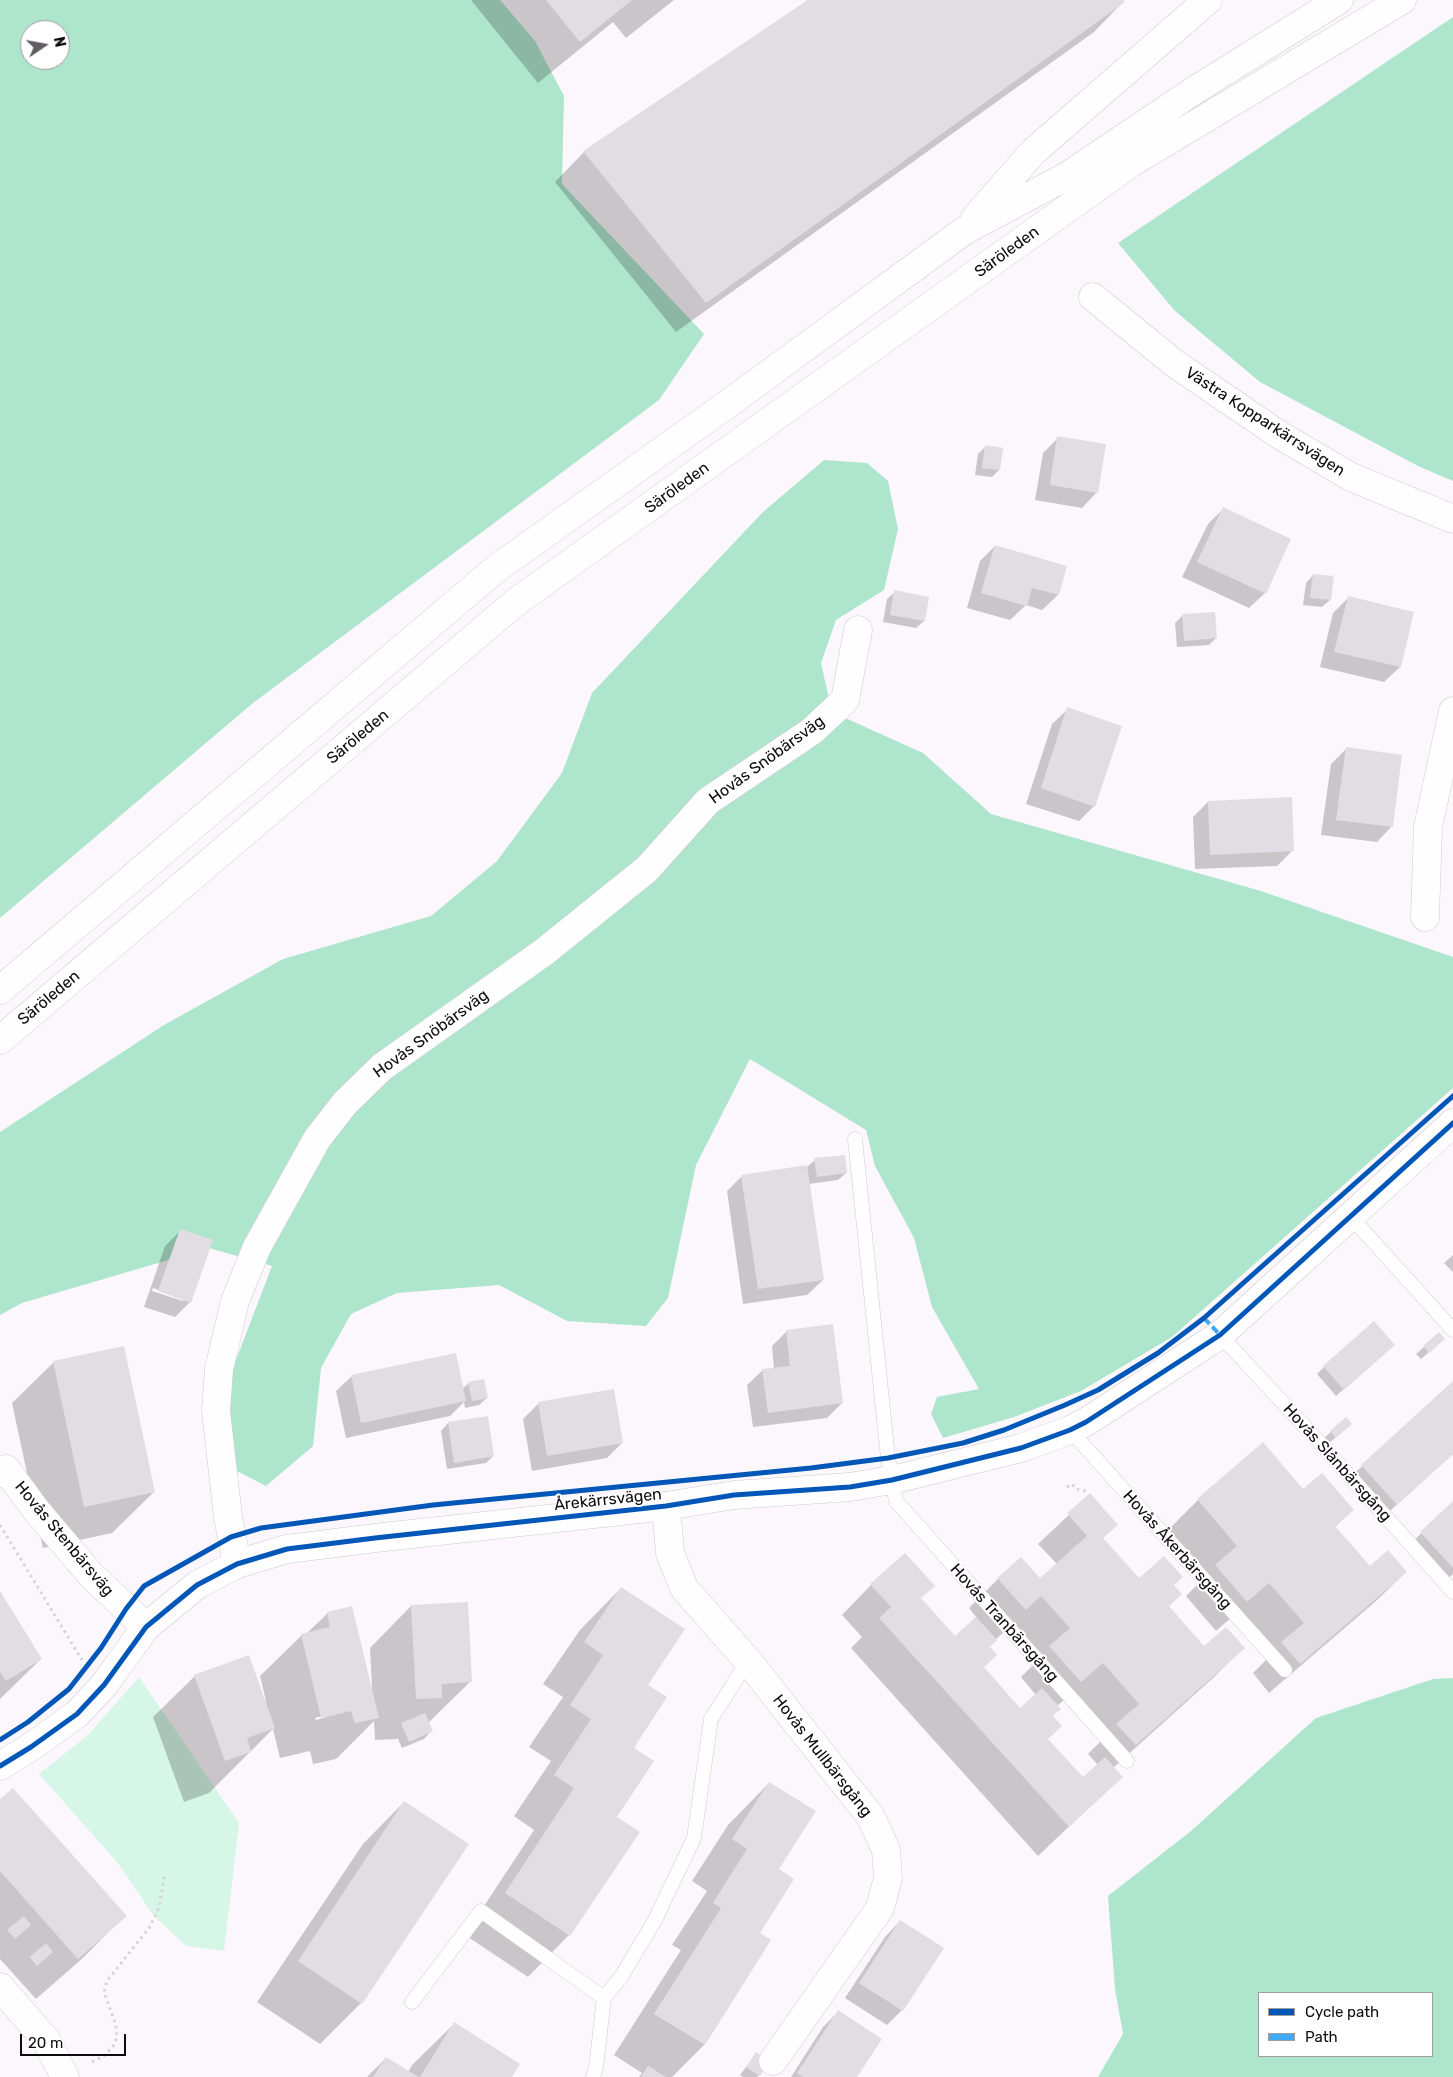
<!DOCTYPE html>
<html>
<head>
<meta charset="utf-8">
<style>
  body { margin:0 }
  #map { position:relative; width:1453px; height:2077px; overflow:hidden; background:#fcf7fc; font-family:Rubik,sans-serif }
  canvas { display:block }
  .legend { position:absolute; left:1258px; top:1992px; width:175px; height:65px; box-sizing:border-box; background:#fff; border:1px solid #9f9d9f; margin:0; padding:6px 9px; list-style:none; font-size:15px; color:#0f0a0f }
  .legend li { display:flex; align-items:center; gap:10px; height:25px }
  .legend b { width:25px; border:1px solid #9f9d9f }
  .north { position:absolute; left:20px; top:20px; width:50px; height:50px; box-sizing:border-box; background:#fff; border:1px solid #9f9d9f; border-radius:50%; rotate:78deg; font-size:14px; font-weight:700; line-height:20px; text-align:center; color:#0f0a0f }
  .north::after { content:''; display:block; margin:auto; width:18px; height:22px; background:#625d62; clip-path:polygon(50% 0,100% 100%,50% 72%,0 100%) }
  .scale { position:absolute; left:20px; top:2034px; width:106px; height:22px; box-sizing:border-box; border:2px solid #0f0a0f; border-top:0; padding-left:6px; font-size:15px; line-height:18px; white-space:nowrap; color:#0f0a0f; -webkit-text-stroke:4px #fff; paint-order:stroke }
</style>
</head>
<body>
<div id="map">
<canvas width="1453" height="2077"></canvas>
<ul class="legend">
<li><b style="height:6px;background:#0057b8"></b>Cycle path</li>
<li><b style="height:6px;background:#3fa9f5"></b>Path</li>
</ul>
<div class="north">N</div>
<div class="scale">20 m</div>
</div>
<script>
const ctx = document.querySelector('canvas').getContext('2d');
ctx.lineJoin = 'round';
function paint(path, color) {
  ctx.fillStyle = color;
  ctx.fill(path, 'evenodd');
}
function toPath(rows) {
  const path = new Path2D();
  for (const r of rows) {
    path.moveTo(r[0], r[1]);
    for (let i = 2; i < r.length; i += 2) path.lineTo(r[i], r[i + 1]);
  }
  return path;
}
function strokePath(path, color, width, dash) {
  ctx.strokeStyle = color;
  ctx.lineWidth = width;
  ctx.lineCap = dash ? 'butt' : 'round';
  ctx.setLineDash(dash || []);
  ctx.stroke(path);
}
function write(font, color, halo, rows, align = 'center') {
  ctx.font = font + ' Rubik,sans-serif';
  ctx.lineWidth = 4;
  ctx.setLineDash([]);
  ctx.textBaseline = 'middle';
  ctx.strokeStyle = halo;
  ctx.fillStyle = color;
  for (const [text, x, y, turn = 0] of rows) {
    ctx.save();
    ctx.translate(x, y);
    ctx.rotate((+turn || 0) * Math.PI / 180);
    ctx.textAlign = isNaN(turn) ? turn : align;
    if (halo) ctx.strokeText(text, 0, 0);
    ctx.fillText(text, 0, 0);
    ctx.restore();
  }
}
const green = toPath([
  [139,1677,239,1823,224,1951,186,1946,154,1916,117,1862,39,1774,87,1736]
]);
const forest = toPath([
  [0,0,500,0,535,41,564,96,562,184,704,334,659,400,253,703,0,918],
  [30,30,60,30,60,60,30,60],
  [1453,17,1453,481,1420,467,1260,382,1175,311,1118,243],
  [824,460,867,463,888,481,898,529,884,590,836,620,821,663,832,712,923,753,991,814,1261,891,1453,957,1453,1088,1172,1337,1081,1391,1014,1417,943,1438,931,1414,937,1397,979,1389,932,1307,914,1238,875,1166,866,1130,750,1059,696,1165,668,1298,646,1326,567,1321,499,1285,397,1293,351,1314,321,1368,313,1446,266,1486,237,1471,228,1426,231,1373,272,1266,209,1248,22,1303,0,1315,0,1132,164,1025,283,959,431,916,497,861,562,773,592,693,763,512],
  [1453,1678,1453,2077,1098,2077,1123,2034,1115,1989,1108,1896,1191,1831,1316,1718,1433,1679],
  [1432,1993,1432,2056,1259,2056,1259,1993]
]);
const shadow = toPath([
  [471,0,674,0,626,38,613,22,538,83],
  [808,0,1122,0,1123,2,1094,32,676,332,555,182,584,152],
  [1058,438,1097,492,1082,508,1035,500,1043,453],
  [985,447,999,470,992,477,975,475,978,454],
  [1223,509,1265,593,1249,608,1182,577,1208,524],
  [995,546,1058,595,1042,610,1026,605,1010,620,967,608,980,561],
  [1313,575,1330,600,1322,607,1303,605,1306,583],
  [895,592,924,621,916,628,883,622,887,599],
  [1348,598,1412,613,1400,667,1384,682,1320,667,1333,613],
  [1183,615,1216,638,1209,645,1177,647,1175,623],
  [1068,709,1094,806,1079,821,1026,804,1052,724],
  [1346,749,1392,826,1377,842,1321,835,1331,764],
  [1208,802,1293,850,1277,866,1195,869,1193,817],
  [815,1160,846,1173,838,1180,809,1184,823,1280,807,1295,743,1304,727,1191,742,1176,806,1168],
  [180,1231,190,1302,175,1317,144,1307,165,1246],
  [153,1288,183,1298,183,1301,152,1291],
  [1453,1255,1453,1272,1444,1263],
  [787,1331,842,1403,827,1418,753,1427,747,1385,763,1370,774,1369,772,1346],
  [1439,1334,1436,1346,1421,1359,1416,1354],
  [1386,1352,1336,1396,1317,1374,1324,1367],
  [54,1362,154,1492,112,1533,43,1548,12,1403],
  [352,1376,462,1389,469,1383,487,1398,479,1405,465,1408,464,1402,450,1416,346,1438,336,1391],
  [1453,1383,1453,1454,1381,1519,1346,1481],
  [613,1391,622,1443,607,1458,532,1471,523,1419,538,1404],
  [1346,1419,1343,1431,1328,1444,1323,1439],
  [448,1423,493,1456,486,1463,447,1469,441,1431],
  [1303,1491,1352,1510,1335,1527,1370,1568,1406,1572,1376,1601,1269,1693,1253,1673,1274,1652,1239,1611,1216,1631,1186,1596,1207,1575,1168,1530,1198,1500],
  [1090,1495,1116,1525,1102,1539,1139,1580,1173,1586,1181,1594,1168,1607,1204,1648,1243,1648,1213,1678,1113,1768,1121,1777,1038,1856,851,1648,862,1637,842,1615,871,1585,920,1599,955,1637,977,1618,969,1608,998,1579,1040,1580,1057,1564,1038,1544],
  [1011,1625,1040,1658,1021,1677,1036,1695,1020,1709,983,1668,988,1647],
  [1073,1692,1109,1733,1088,1754,1098,1765,1083,1779,1047,1739,1052,1717,1057,1706],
  [1453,1503,1453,1574,1440,1586,1406,1548],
  [621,1588,647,1685,632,1748,616,1817,569,1935,528,1977,465,1935,534,1830,514,1816,551,1761,529,1747,563,1697,543,1684,580,1630],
  [0,1593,41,1659,0,1699],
  [411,1606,471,1681,428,1723,431,1731,424,1739,402,1748,398,1739,375,1740,374,1721,336,1759,313,1764,310,1751,280,1758,273,1729,209,1793,184,1802,153,1717,195,1676,266,1701,260,1676,302,1635,307,1633,328,1613,372,1688,370,1648],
  [327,1715,327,1717,316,1720,315,1718],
  [769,1783,777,1869,758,1933,770,1940,704,2045,672,2077,639,2077,642,2073,614,2055,681,1950,672,1945,707,1891,692,1881,728,1825],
  [0,1801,125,1915,84,1957,36,1999,0,1959],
  [404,1802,361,2003,320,2044,257,2002,363,1844],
  [900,1921,902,2010,887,2025,845,1998,885,1937],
  [838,2012,856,2077,791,2077,823,2027],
  [454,2024,511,2077,367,2077,386,2058,408,2072,412,2065],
  [756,2054,759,2075,757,2077,743,2077,740,2075]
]);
const building = toPath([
  [546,0,632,0,580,42],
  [808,0,1123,0,1125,2,706,303,583,151],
  [1057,436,1106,444,1098,493,1050,485],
  [985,445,1003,448,1000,470,982,468],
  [1223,507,1291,539,1266,594,1197,562],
  [995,545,1067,566,1059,595,1032,588,1027,606,981,593],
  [1313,574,1334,576,1331,600,1310,598],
  [894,590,929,597,925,621,890,615],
  [1348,596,1414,612,1401,667,1334,652],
  [1215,612,1217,638,1184,641,1182,614],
  [1067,707,1122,726,1095,807,1041,788],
  [1346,747,1402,755,1393,827,1336,820],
  [1292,797,1294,851,1210,855,1208,801],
  [845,1155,847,1173,817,1177,814,1158],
  [807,1165,824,1280,758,1289,741,1175],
  [180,1229,213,1240,191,1303,158,1291],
  [1374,1321,1395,1345,1344,1390,1323,1366],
  [833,1324,843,1403,768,1413,762,1369,790,1366,786,1330],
  [1439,1332,1445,1339,1429,1353,1423,1346],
  [124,1346,155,1492,84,1507,53,1361],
  [456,1353,466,1401,361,1423,351,1375],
  [484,1379,488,1398,472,1401,468,1382],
  [1453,1381,1453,1454,1397,1505,1361,1465],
  [614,1389,623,1443,547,1456,538,1402],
  [488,1416,494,1456,454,1463,448,1422],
  [1346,1417,1352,1424,1336,1438,1330,1431],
  [1263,1442,1303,1489,1322,1473,1354,1510,1335,1526,1370,1566,1388,1550,1407,1572,1300,1664,1281,1642,1304,1623,1269,1583,1247,1602,1215,1565,1237,1546,1197,1499],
  [1090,1493,1118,1525,1103,1538,1139,1578,1164,1556,1183,1577,1174,1585,1182,1594,1169,1606,1204,1646,1226,1627,1245,1648,1136,1745,1116,1724,1139,1704,1103,1663,1081,1682,1049,1646,1070,1628,1041,1596,1026,1610,997,1578,1021,1557,1040,1578,1087,1536,1067,1513],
  [1453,1501,1453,1568,1420,1532],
  [905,1553,935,1586,921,1598,955,1636,976,1617,997,1640,990,1647,997,1655,984,1667,1020,1708,1042,1688,1061,1709,1053,1716,1062,1726,1048,1739,1083,1777,1105,1757,1123,1777,1069,1827,879,1618,891,1607,870,1584],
  [621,1587,685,1629,648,1685,667,1697,634,1748,654,1761,617,1817,640,1832,570,1936,505,1893,574,1788,554,1775,591,1719,570,1705,603,1655,584,1642],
  [0,1591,42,1659,6,1681,0,1672],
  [468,1602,472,1682,442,1684,442,1698,416,1699,411,1605],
  [352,1606,379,1718,355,1723,351,1711,321,1718,301,1634,330,1627,327,1612],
  [249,1655,275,1728,247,1738,251,1752,225,1761,194,1675],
  [425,1713,433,1731,409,1742,401,1723],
  [769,1782,816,1811,779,1869,794,1879,760,1933,771,1940,705,2045,654,2014,721,1908,713,1903,747,1849,732,1839],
  [13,1788,127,1916,78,1959,0,1871,0,1799],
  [404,1801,469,1844,362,2004,298,1961],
  [24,1916,31,1925,15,1939,7,1930],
  [900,1920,944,1948,903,2011,859,1983],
  [46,1943,53,1952,37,1966,30,1957],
  [838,2010,882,2039,857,2077,803,2077,797,2073],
  [454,2022,520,2064,512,2077,420,2077],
  [756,2052,769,2061,760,2076,746,2067],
  [386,2057,419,2077,373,2077],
  [648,2066,666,2077,641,2077]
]);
const path = toPath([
  [1067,1487,1072,1484,1076,1489,1086,1491,1088,1489],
  [0,1525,82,1660],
  [92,2062,105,2055,114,2045,117,2037,116,2025,104,1992,107,1981,149,1928,159,1908,165,1873]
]);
const lane = toPath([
  [855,1139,888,1458,896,1501,1127,1761],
  [1350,1216,1453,1330],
  [1220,1335,1322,1445,1453,1592],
  [1070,1430,1285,1670],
  [412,2002,481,1911,604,1998],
  [593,2077,596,2067,604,1998,621,1977,655,1920,694,1838,711,1719,748,1661]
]);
const street = toPath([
  [1093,297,1174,363,1278,434,1351,477,1453,519],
  [1425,917,1428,827,1453,711],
  [0,1473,6,1469,36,1510,91,1575,146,1627],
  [666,1506,670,1553,684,1588,748,1661,871,1817,886,1850,888,1878,880,1908,773,2061],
  [237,1564,228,1517,216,1411,219,1369,235,1301,257,1247,317,1139,345,1103,382,1067,544,952,647,869,708,801,812,731,845,700,858,630],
  [0,1987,46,2040,65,2077]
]);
const secondary = toPath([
  [0,1766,31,1747,77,1714,104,1685,146,1627,197,1585,237,1564,287,1549,375,1538,666,1506,734,1495,850,1487,892,1480,1021,1448,1070,1430,1086,1422,1220,1335,1453,1123]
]);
const primary = toPath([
  [975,218,1034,151,1208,0],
  [0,990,497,568,725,406,964,231,1067,176,1195,90,1339,0],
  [0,1040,516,602,1131,163,1402,0]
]);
const quiet = toPath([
  [1204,1318,1220,1335]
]);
const cycleway = toPath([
  [0,1740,28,1722,69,1689,101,1648,126,1609,144,1586,231,1537,261,1528,433,1505,811,1468,888,1458,963,1443,1004,1430,1065,1405,1098,1390,1158,1353,1204,1318,1453,1096],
  [0,1766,31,1747,77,1714,104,1685,146,1627,197,1585,237,1564,287,1549,375,1538,666,1506,734,1495,850,1487,892,1480,1021,1448,1070,1430,1086,1422,1220,1335,1453,1123]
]);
const streetNames = [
  ["Säröleden",1007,252,-36],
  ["Västra Kopparkärrsvägen",1265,422,33],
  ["Säröleden",677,488,-36],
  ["Säröleden",358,737,-40],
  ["Hovås Snöbärsväg",767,760,-36],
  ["Säröleden",49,998,-40],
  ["Hovås Snöbärsväg",431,1034,-36],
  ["Hovås Slånbärsgång",1337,1463,48],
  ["Årekärrsvägen",608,1500,-6],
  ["Hovås Stenbärsväg",64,1539,50],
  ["Hovås Åkerbärsgång",1177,1550,48],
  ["Hovås Tranbärsgång",1004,1623,48],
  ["Hovås Mullbärsgång",822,1756,52]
];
paint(green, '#d6f6e7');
paint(forest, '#aee5cd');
paint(shadow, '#0003');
paint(building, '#e2dde2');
strokePath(lane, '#cfcacf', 15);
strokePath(street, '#cfcacf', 29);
strokePath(secondary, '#cfcacf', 29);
strokePath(primary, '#cfcacf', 29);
strokePath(path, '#d5d4d5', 3, [2.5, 4]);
strokePath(lane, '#fffeff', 14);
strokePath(street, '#fffeff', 28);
strokePath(secondary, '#fffeff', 28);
strokePath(primary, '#fffeff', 28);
strokePath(quiet, '#3fa9f5', 4, [8, 4]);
strokePath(cycleway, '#0057b8', 5);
write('16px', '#0f0a0f', '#fff', streetNames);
</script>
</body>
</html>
